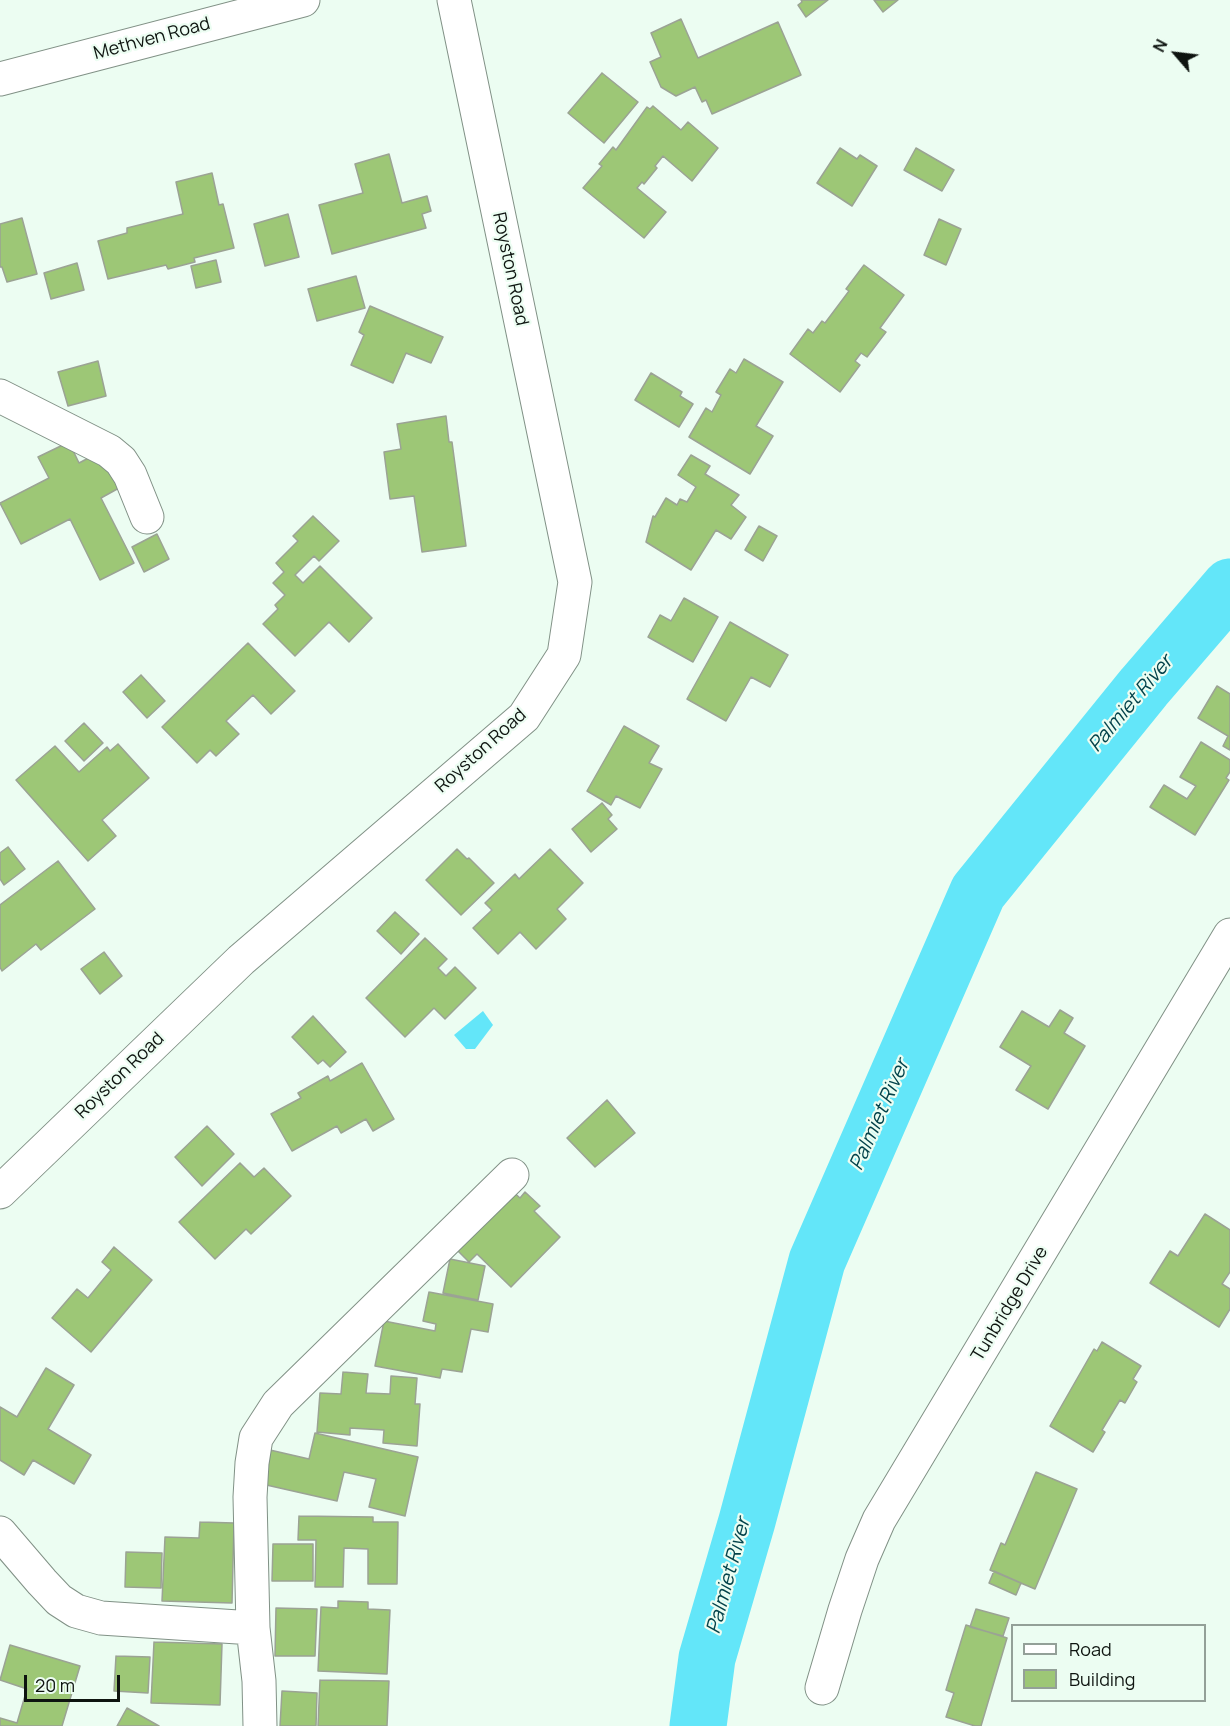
<!DOCTYPE html>
<html>
<head>
<meta charset="utf-8">
<style>
  body { margin:0 }
  #map { position:relative; width:1230px; height:1726px; overflow:hidden; background:#ecfdf2; font-family:Manrope,sans-serif }
  canvas { display:block }
  .legend { position:absolute; left:1011px; top:1624px; width:195px; height:78px; box-sizing:border-box; background:#ecfdf2; border:2px solid #93a098; margin:0; padding:8px 10px; list-style:none; font-size:18px; color:#0e1410 }
  .legend li { display:flex; align-items:center; gap:12px; height:30px }
  .legend b { width:30px; border:2px solid #93a098 }
  .north { position:absolute; left:1146px; top:24px; width:60px; height:60px; -webkit-text-stroke:4px #ecfdf2; paint-order:stroke; rotate:298deg; font-size:16px; font-weight:700; line-height:24px; text-align:center; color:#0e1410 }
  .north::after { content:''; display:block; margin:auto; width:21px; height:27px; background:#0e1410; clip-path:polygon(50% 0,100% 100%,50% 72%,0 100%) }
  .scale { position:absolute; left:24px; top:1675px; width:96px; height:27px; box-sizing:border-box; border:3px solid #0e1410; border-top:0; padding-left:8px; font-size:18px; line-height:21px; white-space:nowrap; color:#0e1410; -webkit-text-stroke:4px #ecfdf2; paint-order:stroke }
</style>
</head>
<body>
<div id="map">
<canvas width="1230" height="1726"></canvas>
<ul class="legend">
<li><b style="height:8px;background:#fff"></b>Road</li>
<li><b style="height:16px;background:#9dc776"></b>Building</li>
</ul>
<div class="north">N</div>
<div class="scale">20 m</div>
</div>
<script>
const ctx = document.querySelector('canvas').getContext('2d');
ctx.lineJoin = 'round';
function paint(path, color) {
  ctx.fillStyle = color;
  ctx.fill(path, 'evenodd');
}
function toPath(rows) {
  const path = new Path2D();
  for (const r of rows) {
    path.moveTo(r[0], r[1]);
    for (let i = 2; i < r.length; i += 2) path.lineTo(r[i], r[i + 1]);
  }
  return path;
}
function strokePath(path, color, width, dash) {
  ctx.strokeStyle = color;
  ctx.lineWidth = width;
  ctx.lineCap = dash ? 'butt' : 'round';
  ctx.setLineDash(dash || []);
  ctx.stroke(path);
}
function write(font, color, halo, rows, align = 'center') {
  ctx.font = font + ' Manrope,sans-serif';
  ctx.lineWidth = 4.5;
  ctx.setLineDash([]);
  ctx.textBaseline = 'middle';
  ctx.strokeStyle = halo;
  ctx.fillStyle = color;
  for (const [text, x, y, turn = 0] of rows) {
    ctx.save();
    ctx.translate(x, y);
    ctx.rotate((+turn || 0) * Math.PI / 180);
    ctx.textAlign = isNaN(turn) ? turn : align;
    if (halo) ctx.strokeText(text, 0, 0);
    ctx.fillText(text, 0, 0);
    ctx.restore();
  }
}
const water = toPath([
  [483,1011,493,1025,475,1049,466,1049,454,1035]
]);
const river = toPath([
  [698,1726,707,1658,747,1521,817,1261,978,892,1144,687,1230,587]
]);
const building = toPath([
  [801,0,828,0,806,17,798,5,802,2,801,0],
  [874,0,898,0,883,12,874,0],
  [681,19,698,58,778,22,801,75,712,114,706,100,702,102,695,87,676,96,661,87,650,62,661,57,651,33,681,19],
  [602,73,638,102,604,143,568,113,602,73],
  [653,106,681,130,688,122,718,148,692,181,663,156,655,166,657,168,644,184,642,182,637,188,666,212,644,238,583,188,602,166,599,164,613,147,616,150,647,107,650,109,653,106],
  [840,148,857,159,860,155,877,166,852,206,817,183,840,148],
  [916,148,954,170,942,191,904,170,916,148],
  [389,154,402,203,427,196,431,211,422,214,426,228,332,254,319,205,363,193,355,164,389,154],
  [212,173,219,205,223,204,234,248,194,258,195,262,168,269,166,265,108,279,98,241,127,233,127,228,183,214,176,182,212,173],
  [288,214,299,257,265,266,254,224,288,214],
  [22,218,37,274,7,282,2,267,0,267,0,224,22,218],
  [939,219,961,229,946,265,924,255,939,219],
  [216,260,221,282,196,288,191,266,216,260],
  [77,263,84,290,51,299,44,273,77,263],
  [864,265,904,295,880,328,886,332,867,357,861,353,855,361,860,365,840,392,790,354,808,329,813,333,822,321,825,323,849,291,846,289,864,265],
  [356,276,365,308,317,321,308,289,356,276],
  [370,306,443,337,431,363,406,353,393,383,351,365,364,335,359,332,370,306],
  [744,359,783,382,756,426,773,436,750,474,689,437,706,408,712,412,721,395,716,392,730,369,736,373,744,359],
  [98,361,106,396,68,406,58,372,98,361],
  [651,373,682,392,680,396,693,404,679,427,635,400,651,373],
  [446,416,449,442,452,442,466,546,422,552,414,496,390,499,384,452,401,449,397,424,446,416],
  [69,442,79,463,100,452,119,488,101,498,134,563,100,580,70,519,21,544,0,503,49,478,38,457,69,442],
  [691,455,710,466,705,474,739,495,731,505,746,517,731,539,716,530,691,570,646,542,653,516,655,517,666,498,677,505,680,499,687,502,696,487,678,475,691,455],
  [313,516,339,541,319,561,314,556,295,575,303,583,320,566,372,618,349,642,329,622,295,656,263,624,278,609,275,605,285,595,273,583,284,572,276,563,298,541,293,536,313,516],
  [759,526,777,536,763,561,745,550,759,526],
  [157,534,169,559,144,572,132,547,157,534],
  [684,598,718,617,693,662,648,637,660,615,671,621,684,598],
  [730,622,788,655,770,687,751,677,726,721,687,699,730,622],
  [248,643,295,691,271,714,253,695,226,721,239,734,216,756,210,750,197,763,162,727,248,643],
  [141,675,165,701,147,718,123,692,141,675],
  [1217,686,1230,694,1230,750,1223,746,1228,736,1198,718,1217,686],
  [84,723,103,743,84,761,65,741,84,723],
  [624,726,659,746,649,763,662,769,640,808,616,796,611,805,587,791,624,726],
  [1201,742,1230,760,1230,772,1226,778,1229,780,1195,835,1150,807,1164,785,1187,799,1196,786,1180,777,1201,742],
  [118,744,149,778,102,820,116,836,88,861,16,780,55,746,79,772,107,747,110,751,118,744],
  [602,803,612,815,608,819,617,829,591,852,572,829,602,803],
  [8,847,25,869,4,885,0,879,0,853,8,847],
  [457,849,467,859,469,858,494,883,461,915,426,880,457,849],
  [550,849,583,883,557,909,566,919,536,949,520,932,498,954,473,928,492,910,485,903,515,874,519,879,550,849],
  [58,861,95,909,41,950,36,944,2,971,0,967,0,905,58,861],
  [395,912,419,934,401,954,377,931,395,912],
  [425,938,447,959,438,968,446,976,455,967,476,988,445,1019,434,1008,405,1037,366,998,425,938],
  [104,952,122,976,100,994,81,969,104,952],
  [1060,1010,1073,1018,1064,1033,1085,1046,1048,1109,1016,1090,1031,1066,1000,1047,1022,1011,1049,1027,1060,1010],
  [313,1016,346,1052,330,1067,323,1060,318,1064,292,1037,313,1016],
  [362,1063,394,1119,373,1131,366,1119,341,1133,337,1126,292,1151,271,1114,301,1098,298,1093,328,1076,330,1081,362,1063],
  [607,1100,635,1133,595,1167,567,1138,607,1100],
  [207,1126,234,1154,202,1186,175,1157,207,1126],
  [240,1163,254,1177,264,1168,291,1196,251,1234,246,1229,215,1259,179,1222,240,1163],
  [510,1189,520,1198,525,1192,540,1206,534,1211,560,1237,511,1287,477,1254,469,1262,454,1247,510,1189],
  [1205,1214,1230,1230,1230,1272,1222,1284,1230,1289,1230,1309,1219,1327,1150,1283,1170,1251,1178,1256,1205,1214],
  [114,1247,152,1280,91,1352,52,1318,77,1289,88,1298,111,1270,102,1262,114,1247],
  [450,1259,485,1266,478,1300,443,1293,450,1259],
  [429,1292,493,1304,488,1332,471,1329,462,1372,442,1369,440,1378,375,1366,384,1321,435,1331,436,1324,423,1321,429,1292],
  [1102,1342,1141,1366,1133,1379,1137,1382,1125,1403,1120,1400,1102,1430,1105,1432,1093,1452,1050,1426,1094,1349,1097,1351,1102,1342],
  [46,1368,74,1385,48,1429,91,1455,74,1484,33,1460,24,1475,0,1460,0,1407,17,1417,46,1368],
  [343,1372,368,1374,366,1393,390,1394,391,1376,417,1378,415,1404,420,1404,417,1446,383,1443,384,1430,350,1428,350,1435,317,1432,320,1393,341,1394,343,1372],
  [315,1433,418,1457,405,1516,369,1507,376,1479,344,1472,337,1501,262,1484,270,1450,309,1459,315,1433],
  [1036,1472,1077,1489,1035,1589,990,1570,1001,1543,1005,1545,1036,1472],
  [299,1516,373,1517,373,1522,398,1522,397,1584,368,1584,368,1549,344,1548,343,1587,315,1587,316,1540,298,1540,299,1516],
  [200,1522,234,1523,232,1603,162,1601,165,1537,199,1538,200,1522],
  [273,1544,313,1544,313,1581,272,1581,273,1544],
  [126,1552,162,1553,161,1588,125,1587,126,1552],
  [994,1571,1021,1583,1016,1595,989,1583,994,1571],
  [338,1601,368,1602,368,1609,390,1610,387,1674,318,1671,321,1607,338,1608,338,1601],
  [276,1608,317,1609,315,1656,275,1656,276,1608],
  [976,1609,1009,1618,1003,1636,970,1627,976,1609],
  [966,1625,1007,1638,981,1726,975,1726,946,1717,954,1693,946,1690,966,1625],
  [154,1642,222,1644,220,1705,151,1703,154,1642],
  [10,1645,80,1666,62,1726,0,1726,0,1718,17,1723,27,1689,0,1680,10,1645],
  [116,1656,150,1657,148,1693,114,1691,116,1656],
  [320,1680,389,1681,387,1726,318,1726,320,1680],
  [282,1691,317,1693,316,1726,280,1726,282,1691],
  [127,1708,159,1726,117,1726,127,1708]
]);
const minor = toPath([
  [0,79,303,0],
  [0,396,109,451,121,461,130,475,147,517],
  [0,1192,241,960,524,717,564,655,575,582,454,0],
  [0,1533,42,1582,59,1600,76,1611,101,1618,253,1628],
  [822,1688,845,1610,862,1559,879,1520,1230,935],
  [260,1726,259,1681,253,1628,250,1497,252,1463,256,1438,278,1404,512,1175]
]);
const streetNames = [
  ["Methven Road",152,39,-15],
  ["Royston Road",510,269,78],
  ["Royston Road",481,751,-42],
  ["Royston Road",120,1076,-44],
  ["Tunbridge Drive",1010,1304,-59]
];
const waterNames = [
  ["Palmiet River",1131,704,-50],
  ["Palmiet River",880,1115,-66],
  ["Palmiet River",729,1576,-75]
];
paint(water, '#63e6f9');
strokePath(river, '#63e6f9', 57);
paint(building, '#9dc776');
strokePath(building, '#9ba394', 1.5);
strokePath(minor, '#819186', 35);
strokePath(minor, '#fff', 33);
write('18px', '#0e1410', '#ecfdf2', streetNames);
write('italic 20px', '#04434b', '#ecfdf2', waterNames);
</script>
</body>
</html>
